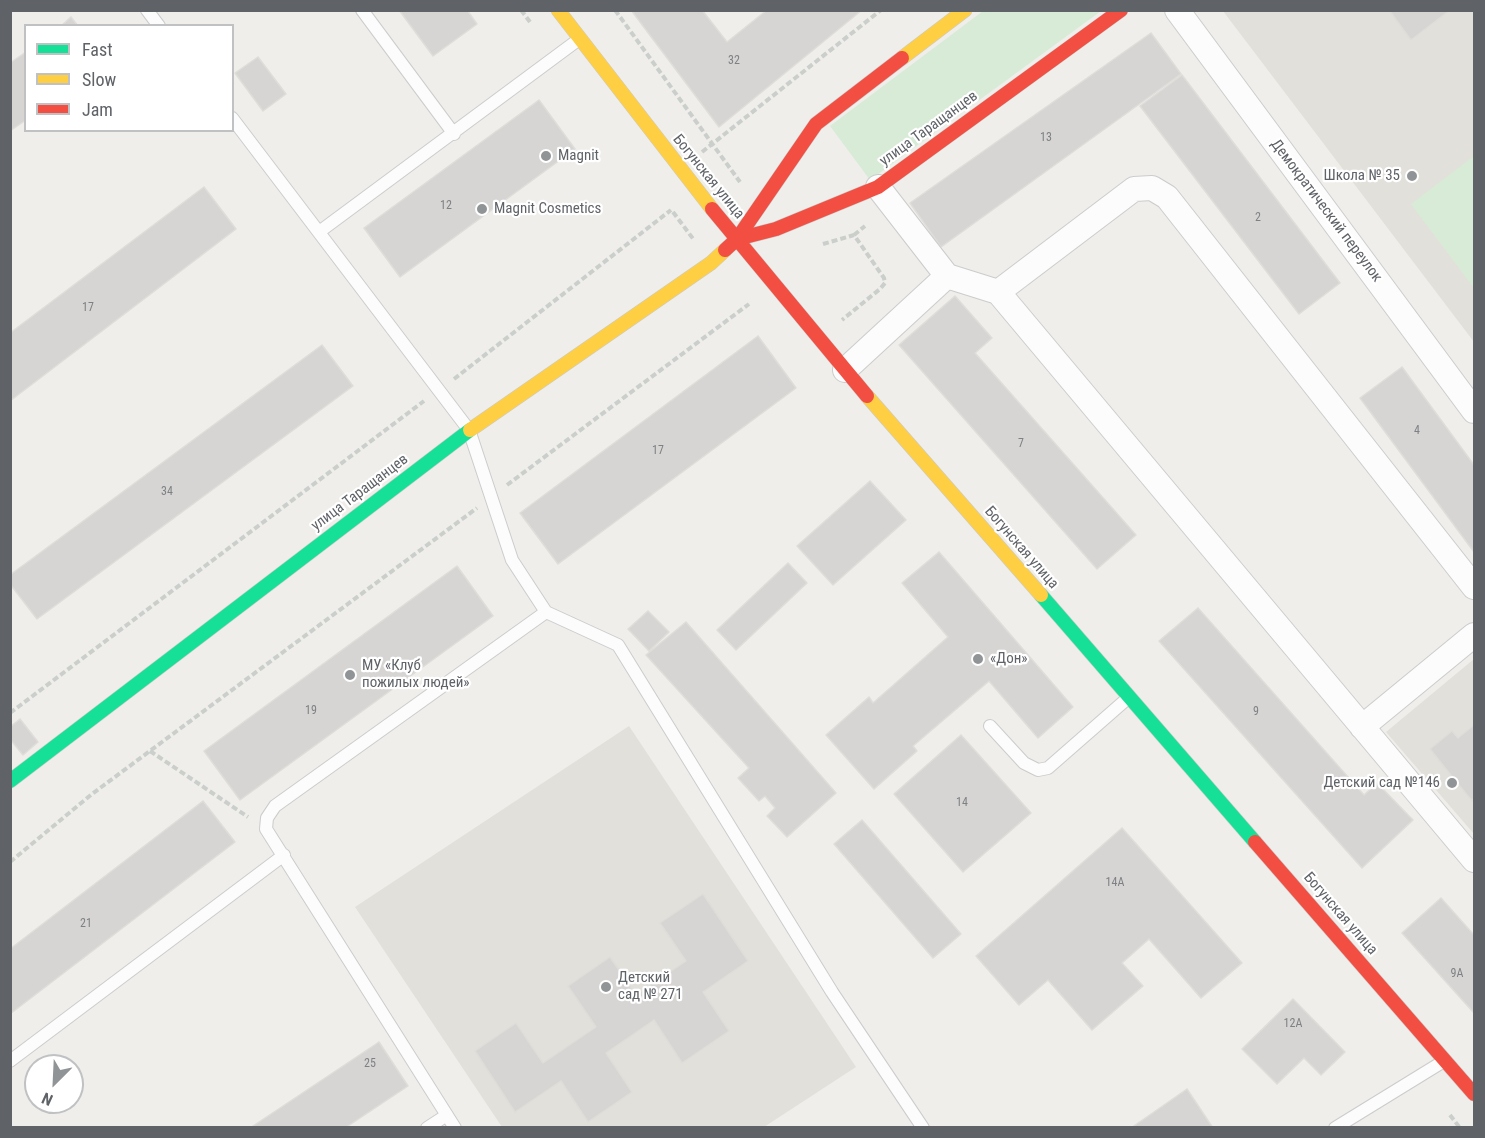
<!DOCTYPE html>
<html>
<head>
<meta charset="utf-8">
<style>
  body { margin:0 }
  #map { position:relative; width:1485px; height:1138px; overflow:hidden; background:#efeeea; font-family:"Roboto Condensed",sans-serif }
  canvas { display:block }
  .frame { position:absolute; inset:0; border:12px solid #5f6368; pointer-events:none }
  .legend { position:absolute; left:24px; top:24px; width:210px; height:108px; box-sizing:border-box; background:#fff; border:2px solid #bfc1c3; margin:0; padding:8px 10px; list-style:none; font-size:18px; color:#5f6368 }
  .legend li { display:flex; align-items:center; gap:12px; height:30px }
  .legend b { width:30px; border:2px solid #bfc1c3 }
  .north { position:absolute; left:24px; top:1054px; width:60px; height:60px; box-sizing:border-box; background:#fff; border:2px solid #bfc1c3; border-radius:50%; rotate:204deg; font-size:16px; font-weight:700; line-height:24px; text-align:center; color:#5f6368 }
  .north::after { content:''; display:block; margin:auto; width:21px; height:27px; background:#919496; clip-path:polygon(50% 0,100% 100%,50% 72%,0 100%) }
</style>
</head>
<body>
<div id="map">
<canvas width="1485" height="1138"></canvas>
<div class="frame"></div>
<ul class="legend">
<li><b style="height:8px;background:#16e098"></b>Fast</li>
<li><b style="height:8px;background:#ffcf43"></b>Slow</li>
<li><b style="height:8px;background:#f24e42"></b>Jam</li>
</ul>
<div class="north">N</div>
</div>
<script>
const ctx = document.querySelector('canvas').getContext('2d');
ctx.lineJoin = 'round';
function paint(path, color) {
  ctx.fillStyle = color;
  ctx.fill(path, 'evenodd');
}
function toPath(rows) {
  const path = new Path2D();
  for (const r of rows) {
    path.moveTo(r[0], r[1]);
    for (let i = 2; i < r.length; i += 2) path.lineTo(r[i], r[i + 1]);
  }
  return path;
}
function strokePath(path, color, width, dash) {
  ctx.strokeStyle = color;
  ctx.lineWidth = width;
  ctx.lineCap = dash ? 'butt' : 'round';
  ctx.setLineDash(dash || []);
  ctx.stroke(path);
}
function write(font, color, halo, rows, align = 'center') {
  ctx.font = font + ' "Roboto Condensed",sans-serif';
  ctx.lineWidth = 4.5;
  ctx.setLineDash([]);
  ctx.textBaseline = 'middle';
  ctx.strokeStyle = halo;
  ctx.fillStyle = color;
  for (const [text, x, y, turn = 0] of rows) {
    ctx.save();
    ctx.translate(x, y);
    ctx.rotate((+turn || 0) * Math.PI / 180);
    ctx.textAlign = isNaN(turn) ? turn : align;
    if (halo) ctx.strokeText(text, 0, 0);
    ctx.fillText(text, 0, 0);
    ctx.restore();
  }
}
const education = toPath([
  [1223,11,1474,11,1474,342],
  [1474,659,1474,834,1386,732],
  [629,726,856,1067,764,1127,502,1127,355,907]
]);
const green = toPath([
  [983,11,1101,11,870,180,830,126],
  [1474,156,1474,288,1411,204]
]);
const building = toPath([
  [399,10,467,10,477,24,433,56,399,10],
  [631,10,702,10,727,42,767,10,862,10,719,127,631,10],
  [1389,10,1450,10,1411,40,1389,10],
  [71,17,78,26,61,26,71,17],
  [1151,33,1181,74,941,247,910,203,1151,33],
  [26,52,26,120,10,131,10,63,26,52],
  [258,57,286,94,263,111,235,73,258,57],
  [1182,75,1340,283,1299,314,1140,106,1182,75],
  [539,100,575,149,400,277,364,228,539,100],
  [204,187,236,229,10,401,10,333,204,187],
  [955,296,992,338,975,353,1136,535,1097,569,899,345,955,296],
  [758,336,796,388,558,564,520,513,758,336],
  [322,345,353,386,37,619,10,584,10,575,322,345],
  [1402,367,1474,465,1474,552,1360,398,1402,367],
  [870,481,906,520,833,585,797,546,870,481],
  [939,552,1073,707,1038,738,989,681,913,746,917,751,874,789,826,735,869,697,873,703,948,637,902,583,939,552],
  [788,563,807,583,736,650,717,630,788,563],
  [457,566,493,616,240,800,204,751,457,566],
  [1198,608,1364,795,1377,783,1413,820,1362,868,1159,641,1198,608],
  [648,611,669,632,649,651,628,629,648,611],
  [686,622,836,793,787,837,767,816,775,808,765,796,759,801,738,778,749,768,646,655,686,622],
  [20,719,38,742,23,755,10,739,10,727,20,719],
  [1474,725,1474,798,1472,801,1430,749,1452,731,1458,738,1474,725],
  [961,735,1031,813,963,872,894,794,961,735],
  [203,801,235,842,10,1014,10,949,203,801],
  [862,820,961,934,933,958,834,844,862,820],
  [1122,828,1242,963,1201,998,1149,939,1122,963,1143,986,1092,1030,1048,980,1019,1005,976,956,1122,828],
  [703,894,748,961,703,992,729,1031,682,1063,654,1020,606,1053,632,1092,588,1122,561,1081,515,1112,475,1051,516,1023,543,1063,596,1027,568,986,610,957,636,995,686,961,660,923,703,894],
  [1441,898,1474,935,1474,1013,1402,933,1441,898],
  [1293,999,1345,1052,1321,1075,1304,1058,1277,1084,1242,1049,1293,999],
  [379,1042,408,1086,345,1128,250,1128,379,1042],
  [1187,1089,1213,1128,1131,1128,1187,1089]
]);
const path = toPath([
  [521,10,530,22],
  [615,10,740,182],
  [702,152,881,10],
  [673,212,694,240],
  [854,235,865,226],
  [823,244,854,235,884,278,885,283,880,289,842,320],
  [454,379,671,210],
  [507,485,749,304],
  [10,713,424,401],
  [150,751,248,817],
  [10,862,92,794,477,508],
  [1450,1115,1460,1128]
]);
const lane = toPath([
  [147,10,159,26],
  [362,10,454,134],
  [232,118,469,430,512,560,546,612,618,645,832,992,923,1128],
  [319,232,578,40],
  [990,726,1024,763,1038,770,1048,768,1128,698],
  [10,1061,284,855],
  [427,1128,447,1115],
  [455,1128,266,829,267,818,275,806,546,612],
  [1335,1128,1444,1061]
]);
const street = toPath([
  [1177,10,1474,411],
  [878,187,947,276],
  [998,292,1134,189,1152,188,1167,197,1474,587],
  [845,370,947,276,998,292,1474,860],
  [1362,727,1474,635]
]);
const fast = toPath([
  [1041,595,1255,842],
  [10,781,470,430]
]);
const slow = toPath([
  [558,10,712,209],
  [902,58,965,10],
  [867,396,1041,595],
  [470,430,711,263,725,250]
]);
const jam = toPath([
  [712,209,867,396],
  [737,239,776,229,878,187,1121,10],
  [725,250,737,239,816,124,902,58],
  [1255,842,1474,1094]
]);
const markers = [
  [546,156,6,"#919496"],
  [1412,176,6,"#919496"],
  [482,209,6,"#919496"],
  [978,659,6,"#919496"],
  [350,675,6,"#919496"],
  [1452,783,6,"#919496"],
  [606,987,6,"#919496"]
];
const numberNames = [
  ["32",734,61],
  ["13",1046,138],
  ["12",446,206],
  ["2",1258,218],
  ["17",88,308],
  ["4",1417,431],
  ["7",1021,444],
  ["17",658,451],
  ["34",167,492],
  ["19",311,711],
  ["9",1256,712],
  ["14",962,803],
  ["14А",1115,883],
  ["21",86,924],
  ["9А",1457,974],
  ["12А",1293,1024],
  ["25",370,1064]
];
const streetNames = [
  ["улица Таращанцев",929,129,-36],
  ["Богунская улица",708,177,51],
  ["Демократический переулок",1326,211,53],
  ["улица Таращанцев",360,493,-37],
  ["Богунская улица",1021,548,49],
  ["Богунская улица",1340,914,49]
];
const poiNames = [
  ["Magnit",558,156],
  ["Школа № 35",1400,176,"right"],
  ["Magnit Cosmetics",494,209],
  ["«Дон»",990,659],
  ["МУ «Клуб",362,666],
  ["пожилых людей»",362,683],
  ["Детский сад №146",1440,783,"right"],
  ["Детский",618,978],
  ["сад № 271",618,995]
];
paint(education, '#e2e0da');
paint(green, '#d8ebd6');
paint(building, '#d6d5d3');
strokePath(building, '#deddd9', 1.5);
strokePath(lane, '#cbcccc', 14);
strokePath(street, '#cbcccc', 26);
strokePath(fast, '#cacacb', 15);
strokePath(slow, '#cacacb', 15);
strokePath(jam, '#cacacb', 15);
strokePath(path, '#cacfcc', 4, [6, 3]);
strokePath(lane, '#fdfcfc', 12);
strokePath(street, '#fdfcfc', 24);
strokePath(fast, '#16e098', 14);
strokePath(slow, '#ffcf43', 14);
strokePath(jam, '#f24e42', 14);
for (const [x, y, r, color] of markers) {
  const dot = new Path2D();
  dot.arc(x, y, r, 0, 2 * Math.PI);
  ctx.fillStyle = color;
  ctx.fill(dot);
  strokePath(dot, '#fff', 2);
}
write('12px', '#7e8184', null, numberNames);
write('15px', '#5f6368', '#fff', streetNames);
write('15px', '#5f6368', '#fff', poiNames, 'left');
</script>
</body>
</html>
